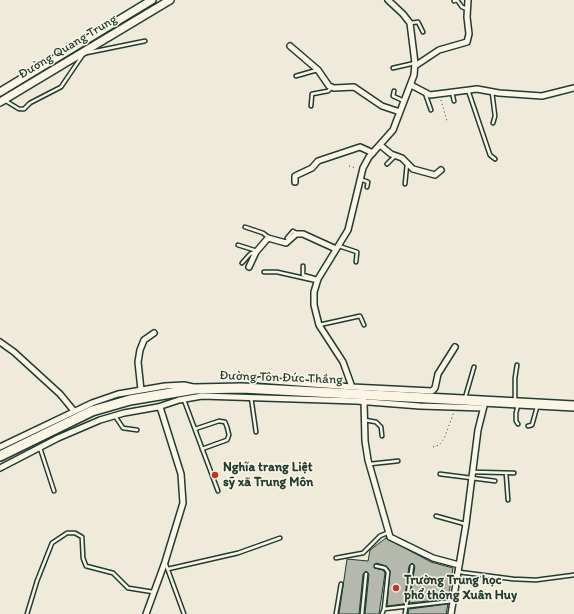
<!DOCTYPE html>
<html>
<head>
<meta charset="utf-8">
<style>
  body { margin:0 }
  canvas { display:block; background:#efeada }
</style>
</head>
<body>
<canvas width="574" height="614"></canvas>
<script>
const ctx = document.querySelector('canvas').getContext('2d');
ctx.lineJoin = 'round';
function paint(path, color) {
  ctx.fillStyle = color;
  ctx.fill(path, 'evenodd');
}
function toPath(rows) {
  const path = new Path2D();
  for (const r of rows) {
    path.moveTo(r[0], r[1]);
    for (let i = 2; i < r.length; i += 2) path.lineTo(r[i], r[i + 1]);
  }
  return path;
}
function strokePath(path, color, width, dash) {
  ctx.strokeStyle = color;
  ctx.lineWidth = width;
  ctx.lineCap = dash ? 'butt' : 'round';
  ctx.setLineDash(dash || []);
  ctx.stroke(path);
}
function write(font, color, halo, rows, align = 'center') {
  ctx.font = font + ' Itim,sans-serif';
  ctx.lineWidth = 3;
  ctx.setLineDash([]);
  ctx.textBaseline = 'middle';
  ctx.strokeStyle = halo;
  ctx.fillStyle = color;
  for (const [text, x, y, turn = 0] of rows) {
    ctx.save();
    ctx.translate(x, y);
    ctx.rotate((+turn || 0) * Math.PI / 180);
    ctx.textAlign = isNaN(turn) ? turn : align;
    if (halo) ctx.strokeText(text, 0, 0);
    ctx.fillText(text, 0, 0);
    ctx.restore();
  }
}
const building = toPath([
  [386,538,431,562,453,568,448,599,409,603,415,566,412,563,409,566,404,604,387,606,390,571,386,566,376,563,374,568,383,570,385,573,379,614,365,614,369,574,366,571,363,574,359,614,339,614,347,559,368,561,370,550,386,538],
  [448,604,446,614,408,614,409,609,448,604]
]);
const path = toPath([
  [441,100,447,121],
  [349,166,356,168],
  [433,447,439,445,444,439,454,412]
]);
const service = toPath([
  [454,1,457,0,462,7,467,9],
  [411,23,418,22,423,32],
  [86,53,145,41],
  [393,68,415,63],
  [296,76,317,70],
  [468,90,490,155,495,159],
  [394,91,393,96,404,101],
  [452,92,454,101],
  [492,92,495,116,493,123],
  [425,93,431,110],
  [6,101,19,109,24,109,30,103,61,87,82,56],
  [311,106,312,94,328,91,331,88],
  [387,164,395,156],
  [360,179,368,182,367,187],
  [405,184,407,164],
  [245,227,263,233,268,237],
  [287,238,293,231,298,234],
  [238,245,257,251],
  [339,246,357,252,356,262],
  [242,263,250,254,255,252],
  [303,266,303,275,317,279],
  [264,272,277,272,317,281],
  [319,325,360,316,364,325],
  [251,397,256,432],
  [465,398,474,367],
  [184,400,218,491],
  [515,401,515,378,517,365],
  [115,416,123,428,137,430],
  [365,420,376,422,381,427,382,436],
  [518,424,516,421,516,413,518,405],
  [528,426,532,425,537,407],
  [195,429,219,421,225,422,227,427,229,435,227,440,202,449],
  [40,448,54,491],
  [370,464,398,461],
  [473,472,514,473],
  [506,473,508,500],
  [440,474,495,481],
  [436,516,465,524],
  [336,558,363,553,380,536,387,533],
  [165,562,184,614],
  [376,566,385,568,388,572,384,609,453,601],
  [168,569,238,553,280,538],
  [459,572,513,579,536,580,574,575],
  [27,614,37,581,52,543,67,533,75,533,82,537,83,558,86,566,113,573,128,588,153,592],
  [336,614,341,584],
  [362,614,366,574],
  [382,614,384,609],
  [405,614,412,566]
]);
const minor = toPath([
  [290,46,318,70,329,86,334,88,354,87,382,106,400,112],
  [415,66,439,50,467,42,469,34,467,17,468,0],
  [411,85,430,95,477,89,499,93,542,96,574,88],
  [380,145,391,154,402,158,413,169,435,175,441,170],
  [295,182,295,176,312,168,318,161,360,147,373,153],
  [249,267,256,252,268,238,286,243,296,234,303,234,336,249],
  [0,342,14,352,60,394,74,411],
  [259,380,352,387,432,391,435,388,438,374,455,347],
  [352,387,343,362,319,325,314,305,314,292,318,279,348,230,363,168,369,157,393,130,414,75,415,63,410,23,403,14,388,0],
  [141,390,138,362,140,350,144,340,154,333],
  [364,401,365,441,368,460,390,537,433,558,459,565],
  [0,447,92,403,118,394,165,386,184,385,193,387],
  [0,468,58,438,100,420,124,413,158,407,179,400,202,396,356,401,420,406,483,408],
  [146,614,165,562,183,503,181,474,160,407],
  [451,614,466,524,478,430,484,406]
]);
const secondary = toPath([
  [0,92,152,0],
  [0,102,170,0]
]);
const trunk = toPath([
  [0,456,92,411,130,400,195,389,242,388,574,406]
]);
const markers = [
  [215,475,4,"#c8321e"],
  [396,588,4,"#c8321e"]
];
const streetNames = [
  ["Đường Quang Trung",68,47,-31],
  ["Đường Tôn Đức Thắng",281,378,2]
];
const poiNames = [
  ["Nghĩa trang Liệt",223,468],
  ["sỹ xã Trung Môn",223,483],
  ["Trường Trung học",404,581],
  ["phổ thông Xuân Huy",404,596]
];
paint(building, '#b5b9ad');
strokePath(building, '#1f3d34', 1);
strokePath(service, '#1f3d34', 5.5);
strokePath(minor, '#1f3d34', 8);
strokePath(secondary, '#1f3d34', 10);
strokePath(trunk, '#1f3d34', 12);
strokePath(path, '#1f3d34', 1, [1, 3]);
strokePath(service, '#fcf5e5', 2.5);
strokePath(minor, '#fcf5e5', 5);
strokePath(secondary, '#fcf5e5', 7);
strokePath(trunk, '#fcf5e5', 9);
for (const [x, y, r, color] of markers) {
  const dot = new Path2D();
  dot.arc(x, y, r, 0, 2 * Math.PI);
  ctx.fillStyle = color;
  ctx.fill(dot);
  strokePath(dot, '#fcf5e5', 1.5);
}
write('13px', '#1f3d34', '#fcf5e5', streetNames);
write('bold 13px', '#1f3d34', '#fcf5e5', poiNames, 'left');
</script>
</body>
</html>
